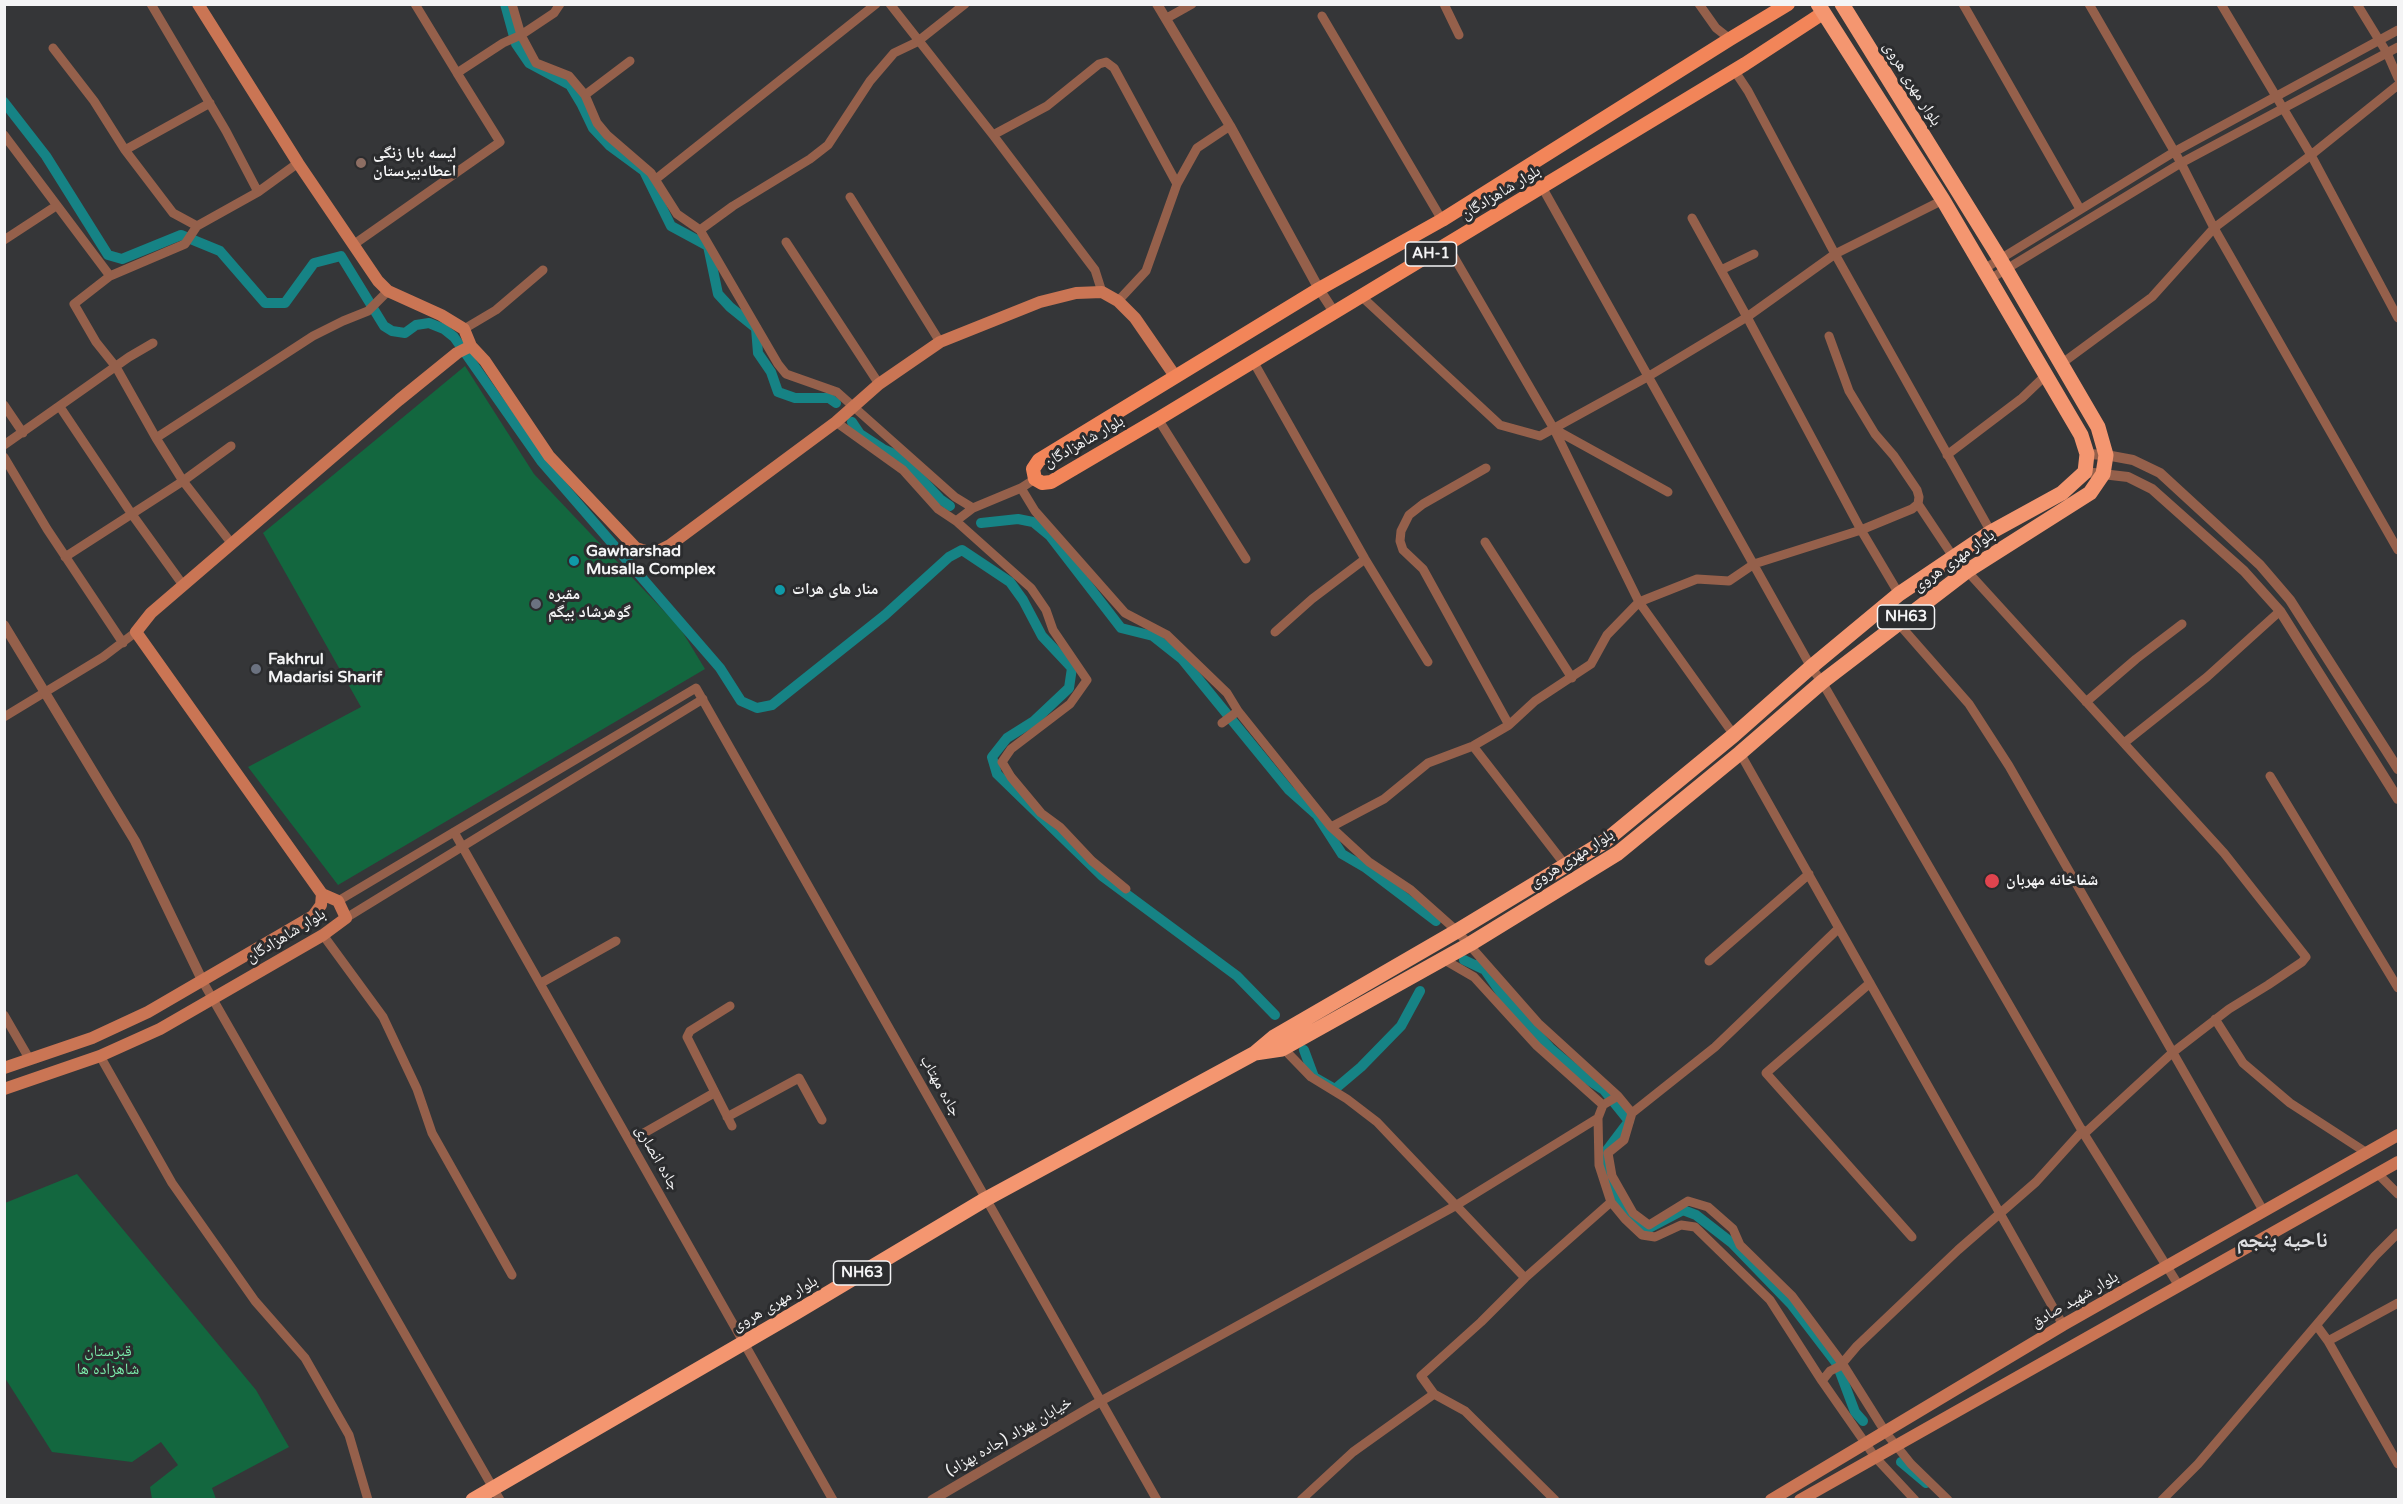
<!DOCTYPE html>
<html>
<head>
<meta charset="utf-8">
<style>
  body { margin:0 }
  #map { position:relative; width:2403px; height:1504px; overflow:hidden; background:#353638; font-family:"Varela Round",sans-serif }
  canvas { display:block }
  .frame { position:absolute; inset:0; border:6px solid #f4f4f5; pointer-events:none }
</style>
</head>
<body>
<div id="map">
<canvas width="2403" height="1504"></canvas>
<div class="frame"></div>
</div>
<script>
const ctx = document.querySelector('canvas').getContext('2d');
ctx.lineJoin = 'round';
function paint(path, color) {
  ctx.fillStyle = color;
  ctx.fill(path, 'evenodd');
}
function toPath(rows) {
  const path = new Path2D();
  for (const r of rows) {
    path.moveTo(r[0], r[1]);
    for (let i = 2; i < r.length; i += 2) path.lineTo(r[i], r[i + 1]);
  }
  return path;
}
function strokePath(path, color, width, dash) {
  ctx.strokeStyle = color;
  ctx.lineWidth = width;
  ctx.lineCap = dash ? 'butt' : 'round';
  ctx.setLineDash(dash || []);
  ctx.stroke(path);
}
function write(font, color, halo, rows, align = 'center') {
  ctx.font = font + ' "Varela Round","Noto Naskh Arabic",sans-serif';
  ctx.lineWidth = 6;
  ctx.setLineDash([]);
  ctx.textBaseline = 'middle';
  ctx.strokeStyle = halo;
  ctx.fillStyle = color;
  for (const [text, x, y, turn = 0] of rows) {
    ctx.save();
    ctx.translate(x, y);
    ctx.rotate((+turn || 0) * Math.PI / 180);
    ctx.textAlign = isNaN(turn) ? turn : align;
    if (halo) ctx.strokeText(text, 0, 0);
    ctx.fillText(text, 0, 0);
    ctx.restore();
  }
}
const green = toPath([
  [465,366,534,474,680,628,705,669,338,885,248,767,361,707,263,533],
  [77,1174,256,1390,289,1447,212,1488,216,1499,152,1499,150,1487,178,1465,161,1442,132,1462,52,1452,5,1378,5,1203]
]);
const canal = toPath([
  [505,4,516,44,529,63,570,85,582,105,593,128,610,146,644,171,671,226,708,246,718,294,730,307,756,328,758,353,771,372,778,392,795,398,829,398,836,403],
  [4,102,46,156,108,255,122,259,181,235,220,251,265,303,285,303,314,263,341,256,384,326,392,331,405,333,416,325,429,323,444,329,454,337,541,461,720,668,741,701,757,708,772,705,885,615,949,557,962,550,1010,582,1023,600,1042,636,1072,668,1069,688,1034,721,1007,738,992,757,997,774,1102,876,1237,976,1275,1015],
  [852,422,860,434,883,449,901,457,940,499,950,506],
  [981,523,1018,519,1033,522,1050,536,1121,628,1153,636,1182,659,1289,790,1317,815,1342,854,1366,868,1436,921],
  [1464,960,1483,969],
  [1480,963,1505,999,1550,1048,1587,1079,1604,1090,1629,1121,1604,1154,1607,1176,1630,1217,1647,1229,1683,1210,1696,1215,1732,1243,1791,1304,1837,1364,1855,1412,1863,1421],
  [1304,1050,1314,1077,1335,1089,1361,1067,1401,1026,1420,991],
  [1901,1462,1926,1483]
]);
const minor = toPath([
  [151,4,226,131,258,192],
  [415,4,457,73],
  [512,4,521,35,536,63,569,76,585,95,597,123,607,135,651,173,677,214,700,230,778,364,786,374,837,392,955,497,973,508],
  [890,4,993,135,1095,270,1102,292],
  [1444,4,1459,35],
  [1699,4,1716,28,1730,39],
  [1963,4,2080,209],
  [2089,4,2181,163,2214,228,2398,550],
  [2221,4,2311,155,2398,318],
  [2357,4,2387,53,2398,78],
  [1322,16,1442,220],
  [1167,18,1192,4],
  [53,48,94,101,125,150],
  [1734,70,1748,91,1835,254,1991,532],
  [585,95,630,61],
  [4,135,110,276],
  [993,135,1047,106,1099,64,1106,62,1114,68,1177,184],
  [656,179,876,4],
  [1542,187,1811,667,1822,682,2084,1134,2179,1286],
  [850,197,940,342],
  [1692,218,1747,317,1861,530,1899,594],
  [197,226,173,213,125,150,210,103],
  [700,230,733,206,810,159,828,145,870,81,894,53,917,42,965,4],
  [4,240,56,206],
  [786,242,879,384],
  [353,245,500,142,457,73,503,43,521,35,554,13,560,4],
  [1447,245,1554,429,1639,602,1734,735],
  [1984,269,2174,152,2398,30],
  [1721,270,1754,254],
  [1990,279,2181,163,2398,47],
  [1361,296,1500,425,1540,436,1649,376,1747,317,1835,254,1943,200],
  [1118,301,1146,271,1177,184,1197,148,1230,126],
  [464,329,496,310,543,270],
  [1253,361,1365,559,1428,662],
  [2061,364,2152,297,2214,228,2311,155,2398,85],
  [4,405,23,433],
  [60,407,131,513,183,585],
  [1158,419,1246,559],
  [836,422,903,470,938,509,956,521,1031,588,1046,610,1053,630,1087,680,1070,704,1011,749,1002,762,1011,777,1041,813,1060,827,1092,861,1126,889],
  [1554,429,1668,492],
  [156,438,313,336,343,321,368,311,388,291],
  [4,445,129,357,153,343],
  [1947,455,2022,398,2046,375],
  [4,457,47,529,123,643],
  [1486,468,1423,504,1409,515,1401,531,1400,541,1403,550,1423,569,1509,725],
  [1021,488,1035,511,1125,613,1167,635,1227,693,1238,711,1331,827,1369,862,1411,890,1457,931,1538,1023,1618,1096,1632,1113,1624,1140,1608,1153,1612,1176,1633,1213,1649,1225,1688,1201,1708,1207,1733,1229,1740,1245,1792,1296,1842,1363,1886,1433,1911,1464,1948,1500],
  [1918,504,1954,558],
  [956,521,973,508,1021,488,1035,479],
  [1485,542,1572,678],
  [232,544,183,481,156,438,116,367,96,342,74,304,110,276,185,244,197,226,258,192,298,163],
  [65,557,183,481,231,446],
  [1967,571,2224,853,2306,957,2302,962,2268,985,2229,1009,2172,1053,2084,1134],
  [1898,623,1969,704,2009,766,2264,1212],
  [1275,632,1312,599,1365,559],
  [2086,702,2136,659,2182,624],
  [4,717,103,657,136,632],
  [1222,723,1238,711],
  [2124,743,2207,677,2280,611],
  [1473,746,1566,866],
  [1740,753,2063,1325],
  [2270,776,2398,988],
  [1331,827,1384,799,1428,763,1473,746,1509,725,1535,701,1591,664,1607,635,1639,602,1697,579,1729,581,1754,564,1861,530,1912,509,1918,504,1919,497,1917,490,1894,456,1875,434,1849,391,1829,336],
  [454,832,833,1500],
  [338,901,696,688,1157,1500],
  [346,918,703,699],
  [323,935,383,1017,417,1089,432,1133,512,1275],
  [1443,959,1474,977,1537,1046,1603,1105],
  [1709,961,1809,874],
  [203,982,500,1500],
  [541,983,616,941],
  [1870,983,1766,1073,1912,1237],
  [730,1006,690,1031,687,1037,732,1126],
  [4,1015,30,1060],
  [2215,1019,2243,1063,2290,1103,2367,1153],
  [1281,1046,1311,1077,1347,1099,1377,1122,1525,1278],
  [100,1056,172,1183,255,1301,305,1358,349,1435,368,1500],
  [1618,1096,1603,1105,1598,1118,1599,1165,1611,1202,1625,1219,1642,1235,1655,1237,1681,1225,1695,1227,1770,1300,1822,1381,1875,1457,1915,1500],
  [1632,1113,1715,1047,1839,928],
  [727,1117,799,1078,822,1120],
  [630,1141,714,1093],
  [2378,1174,2398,1194],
  [2317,1326,2328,1341,2398,1464],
  [2328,1341,2398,1303],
  [1822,1381,1830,1371,1840,1366,1857,1346,1958,1250,2036,1182,2083,1130],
  [1434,1394,1421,1376,1481,1322,1525,1278,1611,1202],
  [1101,1401,1455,1206,1598,1118],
  [1301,1500,1353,1452,1434,1394,1465,1411,1555,1500],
  [2162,1500,2198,1464,2375,1256,2398,1233]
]);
const tertiary = toPath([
  [1157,4,1230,126,1319,289,1334,312],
  [2087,454,2106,455,2133,460,2160,473,2260,565,2290,600,2398,769],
  [2085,472,2128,477,2152,489,2244,571,2280,611,2398,799],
  [4,625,135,841,203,982],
  [932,1500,1101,1401]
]);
const secondary = toPath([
  [198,4,298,163,378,281,388,291,441,315,464,329,471,346,485,361,549,456,636,548,648,552,656,552,670,545,836,422,879,384,940,342,1040,302,1076,293,1102,292,1118,301,1135,318,1175,376],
  [322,894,136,632,151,613,399,400,457,353,471,346],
  [4,1068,92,1038,148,1012,313,916,321,905,322,894],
  [4,1089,100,1056,160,1029,323,935,346,918,338,901,322,894],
  [1771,1500,2063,1325,2398,1135],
  [1800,1500,2398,1162]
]);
const primary = toPath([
  [1788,4,1730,39,1442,220,1319,289,1039,460,1033,469,1035,479,1042,483,1051,482,1158,419,1745,64,1823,13]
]);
const trunk = toPath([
  [1255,1053,1282,1049,1470,944,1618,853,1740,753,1822,682,1967,571,2090,493,2103,474,2106,455,2098,427,2000,259,1842,4],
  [473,1500,795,1313,986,1199,1255,1053,1274,1037,1457,931,1604,842,1734,735,1811,667,1899,594,1991,532,2062,493,2085,472,2087,454,2081,435,1943,200,1818,4]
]);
const markers = [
  [361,163,6,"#8d6e63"],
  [574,561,6,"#0f9aa8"],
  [780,590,6,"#0f9aa8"],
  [536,604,6,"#6b7280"],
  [256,669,6,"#6b7280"],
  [1992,881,8,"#e0444e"]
];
const shields = [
  [1431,254,51],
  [1906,617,57],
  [862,1273,57]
];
const shieldNames = [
  ["AH-1",1431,254],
  ["NH63",1906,617],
  ["NH63",862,1273]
];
const streetNames = [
  ["بلوار مهری هروی",1912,84,58],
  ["بلوار شاهزادگان",1501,193,-31],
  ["بلوار شاهزادگان",1084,442,-30],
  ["بلوار مهری هروی",1954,561,-35],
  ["بلوار مهری هروی",1572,859,-32],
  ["بلوار شاهزادگان",286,936,-31],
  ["جاده مهتاب",940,1086,61],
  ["جاده انصاری",657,1158,60],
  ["بلوار شهید صادق",2075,1300,-30],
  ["بلوار مهری هروی",775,1304,-30],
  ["خیابان بهزاد (جاده بهزاد)",1009,1437,-30]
];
const poiNames = [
  ["لیسه بابا زنگی",373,154],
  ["اعطادبیرستان",373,172],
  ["Gawharshad",586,552],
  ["Musalla Complex",586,570],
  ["منار های هرات",792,590],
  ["مقبره",548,595],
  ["گوهرشاد بیگم",548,613],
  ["Fakhrul",268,660],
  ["Madarisi Sharif",268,678],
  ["شفاخانه مهربان",2006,881]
];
const parkNames = [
  ["قبرستان",108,1352],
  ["شاهزاده ها",108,1370]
];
const districtNames = [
  ["ناحیه پنجم",2282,1241]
];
paint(green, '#13673f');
strokePath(canal, '#168385', 10);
strokePath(minor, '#95604b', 9);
strokePath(tertiary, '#95604b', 10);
strokePath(secondary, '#ca7554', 12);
strokePath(primary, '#f28559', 14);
strokePath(trunk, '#f49670', 15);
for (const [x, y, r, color] of markers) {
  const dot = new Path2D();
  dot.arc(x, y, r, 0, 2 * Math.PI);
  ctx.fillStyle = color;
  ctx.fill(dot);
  strokePath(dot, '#2b2c2e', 2);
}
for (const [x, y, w] of shields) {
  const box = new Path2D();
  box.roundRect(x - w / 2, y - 12, w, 24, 4.5);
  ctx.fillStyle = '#2b2c2e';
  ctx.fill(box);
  strokePath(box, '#f4f4f5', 1.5);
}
write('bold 15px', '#f4f4f5', null, shieldNames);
write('16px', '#f4f4f5', '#2b2c2e', streetNames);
write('bold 16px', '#f4f4f5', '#2b2c2e', poiNames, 'left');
write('16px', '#7df1ae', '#2b2c2e', parkNames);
write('bold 22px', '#dedfe2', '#2b2c2e', districtNames);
</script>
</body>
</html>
